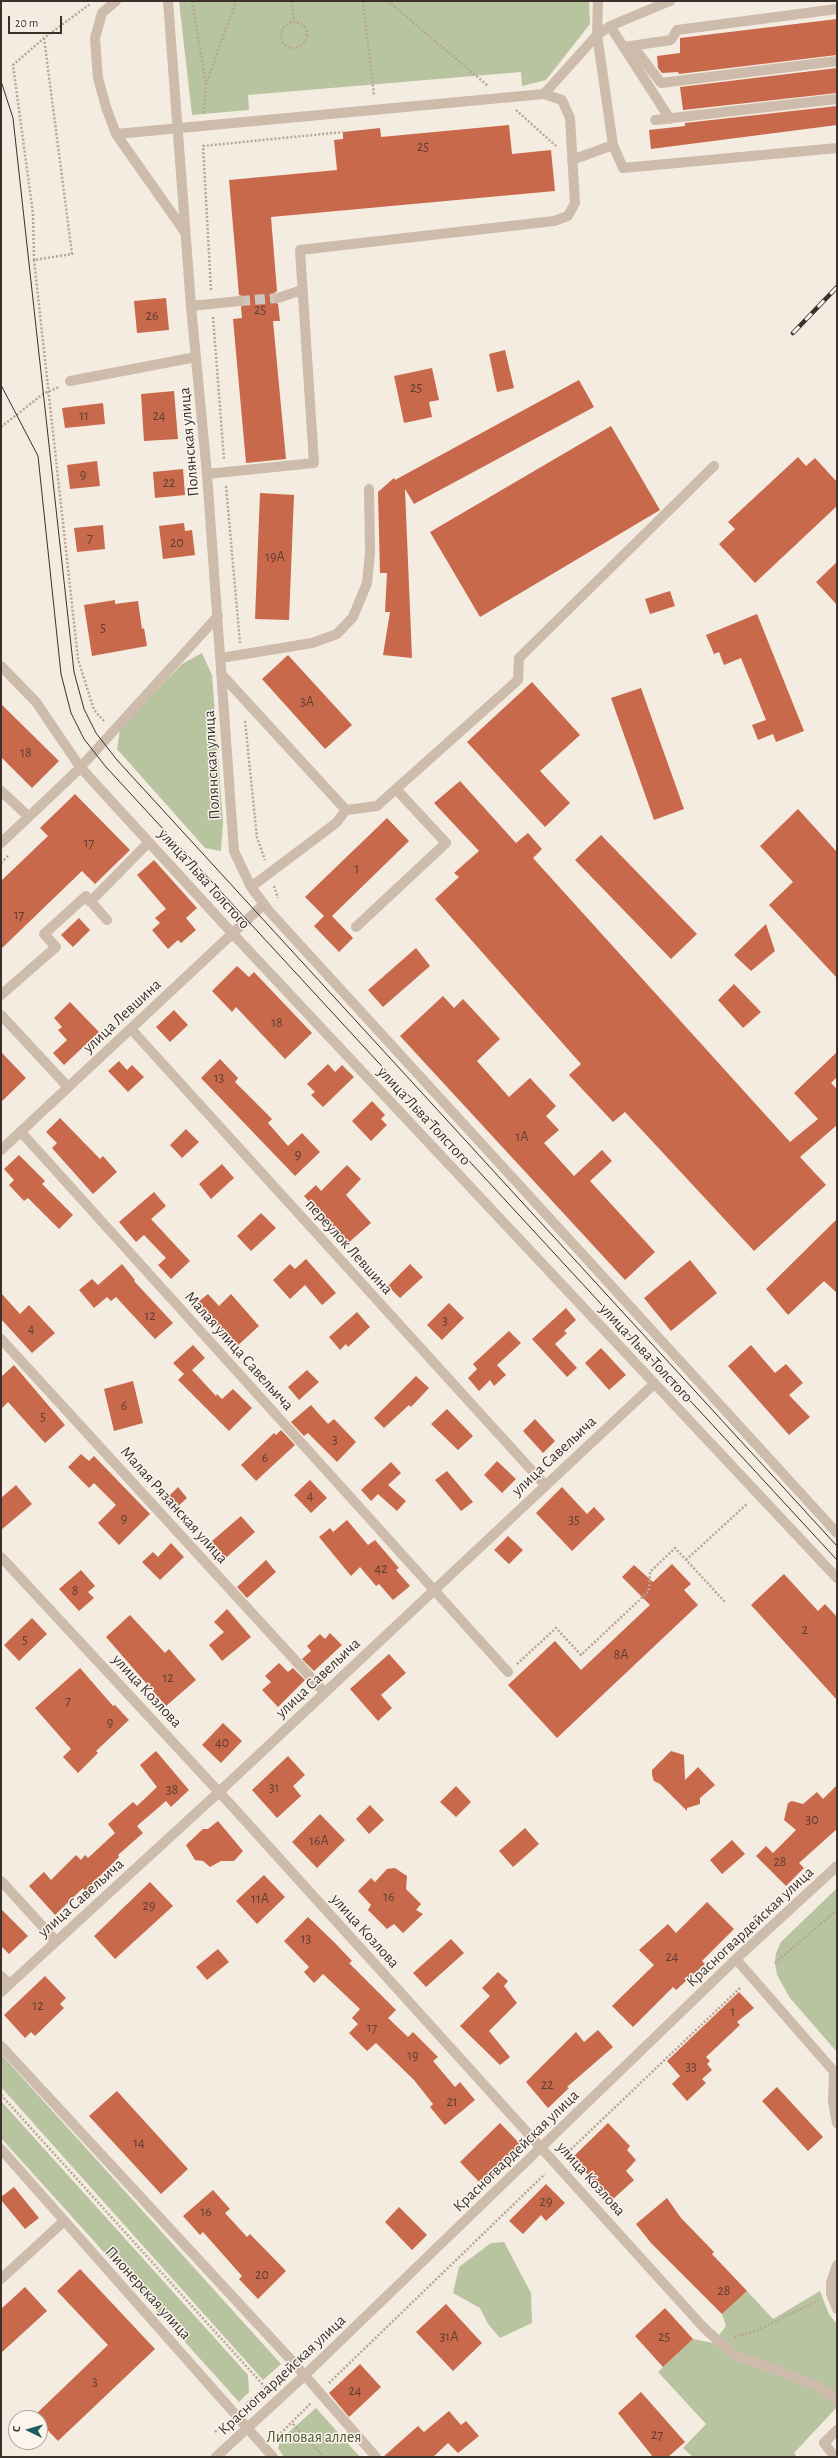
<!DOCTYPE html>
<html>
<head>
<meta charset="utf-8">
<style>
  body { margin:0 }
  #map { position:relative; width:838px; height:2458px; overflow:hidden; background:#f4ebe1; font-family:"Alegreya Sans",sans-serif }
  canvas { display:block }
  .frame { position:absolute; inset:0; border:2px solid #3b302b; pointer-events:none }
  .north { position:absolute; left:8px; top:2410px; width:40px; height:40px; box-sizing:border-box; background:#fbf5ee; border:1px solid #aea6a0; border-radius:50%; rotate:275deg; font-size:11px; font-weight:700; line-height:16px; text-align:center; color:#3b302b }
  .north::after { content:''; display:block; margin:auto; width:14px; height:18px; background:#1f5a5e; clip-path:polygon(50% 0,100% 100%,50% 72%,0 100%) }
  .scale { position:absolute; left:8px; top:16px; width:54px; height:18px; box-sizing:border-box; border:2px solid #3b302b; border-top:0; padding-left:5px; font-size:12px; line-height:14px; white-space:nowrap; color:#3b302b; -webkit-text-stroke:3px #fbf5ee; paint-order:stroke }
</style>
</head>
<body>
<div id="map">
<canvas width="838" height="2458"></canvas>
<div class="frame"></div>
<div class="north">С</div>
<div class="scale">20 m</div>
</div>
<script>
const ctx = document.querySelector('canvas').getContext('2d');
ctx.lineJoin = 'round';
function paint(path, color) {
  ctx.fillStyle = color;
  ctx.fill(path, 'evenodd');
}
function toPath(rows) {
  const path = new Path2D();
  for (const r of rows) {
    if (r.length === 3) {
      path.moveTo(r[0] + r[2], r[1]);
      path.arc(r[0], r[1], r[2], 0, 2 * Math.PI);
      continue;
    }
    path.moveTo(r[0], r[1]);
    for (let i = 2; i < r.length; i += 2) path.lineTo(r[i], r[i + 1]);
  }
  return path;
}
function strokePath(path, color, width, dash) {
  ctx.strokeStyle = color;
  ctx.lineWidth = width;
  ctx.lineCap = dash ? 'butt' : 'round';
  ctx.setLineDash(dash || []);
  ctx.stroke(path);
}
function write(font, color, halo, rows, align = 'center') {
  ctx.font = font + ' "Alegreya Sans",sans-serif';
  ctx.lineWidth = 3;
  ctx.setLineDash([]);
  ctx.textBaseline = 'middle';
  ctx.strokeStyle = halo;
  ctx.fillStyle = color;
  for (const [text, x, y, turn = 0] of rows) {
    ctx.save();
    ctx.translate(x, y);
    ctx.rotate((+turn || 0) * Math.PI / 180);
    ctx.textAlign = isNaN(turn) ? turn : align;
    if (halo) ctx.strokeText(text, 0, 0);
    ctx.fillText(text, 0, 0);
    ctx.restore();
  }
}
const green = toPath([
  [179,1,589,1,590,24,546,80,522,86,521,72,248,95,249,110,192,115],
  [202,653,212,675,223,822,221,851,205,848,117,749,120,729,182,664],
  [837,1888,837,2052,790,1998,777,1975,775,1963,776,1953,781,1942],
  [1,2054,281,2364,263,2380,1,2087],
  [1,2101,248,2375,249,2392,239,2402,1,2138],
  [504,2242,531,2293,532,2323,500,2338,488,2324,480,2308,453,2293,459,2267,491,2243],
  [747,2291,773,2319,820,2291,829,2314,837,2324,837,2407,794,2453,797,2457,693,2457,683,2448,706,2424,658,2372,693,2339,713,2343,726,2326,722,2314],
  [316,2408,360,2457,284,2457,278,2448,281,2439]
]);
const building = toPath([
  [837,19,837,55,679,74,678,72,662,73,658,68,657,56,680,53,680,38],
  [837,68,837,93,683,110,680,87],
  [837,106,837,125,651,149,649,130,685,126,685,123],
  [509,125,512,154,551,150,555,191,271,217,277,291,273,294,272,300,278,304,280,321,273,321,286,459,246,463,233,319,242,318,241,307,246,301,245,297,239,295,229,180,337,170,334,140,343,139,343,132,380,128,381,137],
  [166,298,169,330,137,333,134,301],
  [505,350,514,388,497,392,489,354],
  [432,368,439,400,429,402,432,417,404,423,394,376],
  [579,380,594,407,414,504,405,489,412,658,383,655,390,612,385,612,387,573,380,573,378,492,394,478,395,480],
  [174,391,178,439,144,441,141,394],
  [103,403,105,424,65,428,62,408],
  [611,426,660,510,480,617,430,532],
  [798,457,806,466,815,458,837,482,837,506,755,583,719,544,735,529,728,522],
  [97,461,100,486,70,489,67,465],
  [183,469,185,495,155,498,153,472],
  [260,493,294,495,289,620,255,619],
  [184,523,185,531,192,530,195,555,163,559,159,526],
  [103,525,105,549,77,552,74,528],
  [837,562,837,605,816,582],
  [670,591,675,606,650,614,645,599],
  [115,600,115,604,138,601,142,629,144,628,147,646,92,656,84,605],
  [757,614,804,731,776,742,773,734,758,740,752,725,766,720,741,658,724,665,719,652,714,654,706,635],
  [288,655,352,725,325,749,262,679],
  [532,682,580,735,540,771,570,803,545,827,467,742],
  [641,688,684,809,654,820,611,698],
  [1,704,59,761,32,788,1,757],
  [460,781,516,843,528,833,542,849,533,858,790,1142,818,1119,794,1093,837,1052,837,1077,831,1083,837,1089,837,1125,800,1157,826,1185,754,1251,625,1112,613,1122,569,1075,581,1064,435,899,459,877,454,873,479,851,434,803],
  [75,794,130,850,95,884,82,871,1,949,1,881,48,836,40,828],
  [798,809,837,852,837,978,769,905,793,882,760,846],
  [387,818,409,841,332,916,353,938,339,952,314,926,324,916,305,897],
  [601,835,697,934,671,959,575,860],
  [154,860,197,908,186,918,196,930,181,943,178,940,168,949,152,930,160,923,155,918,166,909,137,875],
  [79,918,90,930,73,947,61,935],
  [766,924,775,951,751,971,734,955],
  [416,948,430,966,383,1007,368,990],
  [237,966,249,977,254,972,312,1033,285,1059,236,1007,232,1012,212,991],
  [734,984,761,1012,743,1028,718,1000],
  [443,996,454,1008,463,999,500,1039,477,1061,509,1097,530,1078,556,1106,546,1116,559,1130,544,1143,574,1176,602,1150,612,1161,590,1181,655,1252,625,1280,400,1036],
  [70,1002,99,1032,64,1065,53,1053,67,1040,58,1030,62,1027,54,1018],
  [174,1010,188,1025,170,1042,156,1027],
  [1,1052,26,1078,1,1102],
  [220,1059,238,1078,235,1082,272,1119,268,1123,288,1146,302,1133,320,1152,295,1176,201,1078],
  [119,1061,127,1070,132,1065,144,1077,128,1092,108,1071],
  [328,1064,335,1072,342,1065,354,1077,323,1107,311,1095,315,1092,307,1084],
  [372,1101,385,1115,381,1119,387,1125,371,1141,352,1121],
  [60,1118,100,1159,103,1156,117,1172,93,1194,52,1148,57,1143,46,1132],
  [186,1129,199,1142,182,1158,170,1145],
  [19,1155,45,1181,42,1184,73,1215,59,1229,28,1198,24,1201,9,1185,14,1180,4,1169],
  [222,1164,234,1178,211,1199,199,1184],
  [347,1165,361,1179,346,1195,371,1223,347,1244,304,1196,316,1185,321,1191],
  [154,1192,166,1206,151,1219,190,1261,171,1279,158,1265,166,1258,144,1235,136,1242,119,1222],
  [261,1213,276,1228,251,1251,237,1236],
  [837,1219,837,1293,824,1281,788,1315,766,1289],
  [306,1259,336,1293,322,1305,305,1285,290,1299,273,1280,290,1264,295,1269],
  [690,1260,717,1293,671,1331,644,1298],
  [122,1264,135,1280,134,1281,173,1323,155,1339,116,1297,111,1301,107,1297,94,1308,79,1290,92,1279,98,1285],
  [410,1264,423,1277,400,1298,388,1286],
  [1,1293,20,1314,29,1305,55,1333,32,1353,1,1319],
  [208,1294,219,1306,231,1294,259,1326,236,1347,197,1303],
  [449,1303,464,1318,442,1340,427,1325],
  [566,1308,576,1320,564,1331,567,1333,555,1344,577,1368,567,1377,532,1339],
  [357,1312,370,1327,348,1347,346,1344,340,1350,329,1337],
  [509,1331,521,1343,497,1365,506,1375,494,1386,490,1380,479,1391,468,1378,477,1369,473,1364],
  [193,1345,205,1358,192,1370,216,1396,217,1394,222,1399,233,1389,252,1408,229,1431,178,1380,184,1374,173,1363],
  [751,1345,775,1373,786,1364,803,1383,789,1395,810,1417,789,1435,728,1366],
  [601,1348,626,1375,609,1390,585,1363],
  [14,1365,65,1425,45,1443,8,1402,1,1409,1,1377],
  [307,1370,319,1382,299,1400,288,1387],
  [416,1376,429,1388,411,1407,409,1405,384,1428,374,1418],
  [133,1381,143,1423,114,1431,104,1389],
  [311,1405,328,1424,334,1419,356,1442,337,1462,308,1433,304,1436,291,1422],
  [447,1409,473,1436,458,1450,431,1424],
  [535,1419,555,1441,543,1453,523,1431],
  [281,1430,295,1445,256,1481,241,1465,274,1433,276,1435],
  [81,1454,89,1461,94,1456,150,1514,119,1545,98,1523,116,1505,94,1483,89,1488,68,1467],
  [497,1461,516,1479,502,1493,484,1475],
  [391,1462,401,1473,388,1485,406,1501,397,1511,378,1494,371,1501,361,1490],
  [447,1471,473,1502,461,1511,435,1480],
  [310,1480,327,1498,311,1513,294,1495],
  [16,1485,32,1504,1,1530,1,1498],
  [178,1487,187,1498,174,1510,165,1500],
  [562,1487,587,1514,594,1507,605,1519,572,1551,536,1513],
  [241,1516,255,1532,220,1563,205,1547],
  [347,1520,368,1545,375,1540,399,1568,396,1570,410,1586,393,1600,379,1584,376,1586,360,1567,351,1576,319,1537,330,1528,333,1532],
  [508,1536,523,1550,509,1564,494,1550],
  [171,1543,184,1557,160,1580,142,1562,153,1552,158,1557],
  [266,1560,276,1572,247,1598,237,1587],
  [672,1564,691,1584,684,1590,698,1605,557,1738,508,1685,555,1641,581,1670,650,1605,622,1577,634,1565,653,1582],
  [81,1570,95,1586,88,1592,94,1598,79,1611,59,1589],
  [784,1574,818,1611,825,1604,837,1617,837,1700,751,1605],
  [227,1609,251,1637,222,1661,209,1645,224,1632,214,1622],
  [130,1615,165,1653,169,1649,196,1680,166,1706,106,1637],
  [32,1618,47,1634,19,1661,4,1645],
  [330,1633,342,1645,314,1671,302,1659,311,1651,307,1646,320,1634,325,1639],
  [389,1654,406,1673,381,1695,392,1708,378,1721,350,1689],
  [279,1663,288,1672,293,1668,305,1680,278,1707,262,1690,271,1682,265,1676],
  [80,1668,113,1706,115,1705,129,1720,96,1751,98,1753,78,1773,63,1757,71,1749,35,1708],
  [223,1723,242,1741,221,1763,202,1745],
  [156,1751,189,1790,171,1807,166,1801,137,1826,143,1833,118,1855,119,1857,85,1891,83,1888,55,1915,29,1886,44,1872,51,1880,76,1855,81,1860,85,1855,88,1858,115,1833,108,1824,133,1802,137,1806,157,1787,140,1765],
  [671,1751,684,1755,685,1780,698,1767,715,1785,700,1798,700,1804,687,1808,687,1811,660,1784,654,1781,652,1775,652,1770],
  [288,1756,305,1775,293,1786,301,1796,277,1818,252,1790],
  [837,1785,837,1829,799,1863,804,1868,786,1886,756,1856,766,1846,773,1853,796,1830,784,1820,788,1803,792,1801,803,1804,817,1792,823,1799],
  [456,1786,471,1802,456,1817,440,1802],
  [370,1805,384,1820,369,1834,356,1819],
  [320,1814,345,1840,317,1868,292,1842],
  [218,1821,243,1851,234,1861,221,1861,210,1867,203,1861,195,1860,186,1845,203,1829,208,1829],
  [525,1828,539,1844,513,1867,499,1851],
  [732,1840,745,1854,722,1874,710,1860],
  [395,1868,407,1876,406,1889,421,1904,416,1910,423,1914,403,1933,394,1924,387,1929,368,1910,371,1905,358,1891,371,1878,375,1882,387,1869],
  [264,1875,285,1897,257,1924,236,1901],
  [150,1882,173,1906,115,1959,94,1936],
  [707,1902,734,1929,702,1961,705,1964,676,1990,673,1987,633,2027,612,2006,654,1965,639,1950,668,1924,676,1933],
  [1,1909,28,1936,9,1954,1,1946],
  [308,1917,335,1943,352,1961,349,1963,396,2010,388,2018,408,2037,413,2032,438,2057,433,2061,455,2087,460,2082,475,2100,445,2125,430,2107,433,2104,414,2080,376,2043,367,2051,349,2033,358,2024,352,2018,360,2009,323,1974,314,1983,304,1972,309,1967,284,1941],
  [451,1939,464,1953,426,1987,413,1973],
  [218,1949,229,1962,207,1980,196,1967],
  [498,1972,508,1981,504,1986,517,2003,489,2031,510,2057,500,2065,460,2026,490,1996,482,1988],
  [45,1976,66,1998,60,2004,64,2008,35,2036,31,2032,25,2038,4,2015],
  [739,1992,754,2008,737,2022,740,2025,706,2057,710,2061,707,2064,712,2070,702,2079,706,2083,687,2101,672,2084,680,2076,667,2061],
  [598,2030,613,2047,567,2087,569,2088,548,2108,526,2082,576,2032,584,2042],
  [777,2087,823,2137,808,2151,762,2101],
  [117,2091,188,2169,161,2194,89,2116],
  [500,2123,523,2147,483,2186,460,2162],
  [608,2123,630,2146,627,2150,636,2160,626,2171,634,2180,612,2200,572,2158],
  [546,2184,565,2203,546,2221,541,2215,523,2234,509,2221],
  [14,2187,39,2218,25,2229,1,2200,1,2197],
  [213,2190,230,2209,225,2213,247,2237,250,2234,286,2271,258,2299,239,2279,242,2276,203,2232,200,2235,183,2216],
  [667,2198,681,2218,714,2252,712,2254,747,2291,722,2314,651,2243,636,2224],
  [399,2207,427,2235,412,2250,385,2222],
  [80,2269,155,2349,58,2441,40,2422,40,2418,34,2416,108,2345,57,2291],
  [25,2287,47,2311,1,2353,1,2309],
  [446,2304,482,2343,453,2371,416,2332],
  [665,2308,693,2339,663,2367,635,2336],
  [360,2364,381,2387,349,2417,329,2393],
  [641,2392,685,2442,668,2457,653,2457,618,2413],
  [449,2411,461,2425,466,2421,479,2436,458,2453,448,2443,433,2457,383,2457,418,2426,424,2432]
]);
const minorTunnel = toPath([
  [240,301,278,298]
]);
const path = toPath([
  [192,1,206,84],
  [292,1,294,22],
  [363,1,374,96],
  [388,1,488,86],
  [294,35,13],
  [44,38,72,254,34,260,78,659,94,710,105,722],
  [516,110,557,147],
  [204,113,206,84,236,1],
  [34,260,33,214,13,65,44,38,90,4],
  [211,290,203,146,343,132],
  [213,317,224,459],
  [1,427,43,394,59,387],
  [226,486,240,643],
  [245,721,257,838,265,860],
  [1,863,8,856],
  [274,886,278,898],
  [686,1560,748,1503],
  [517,1664,556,1628,581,1655,649,1591,650,1572,675,1548,726,1603],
  [775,1963,837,1910],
  [1,2095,265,2387],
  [565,2155,740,1988],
  [734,2337,758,2330,819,2300],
  [329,2383,545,2174],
  [245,2405,283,2371],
  [293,2424,324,2457],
  [215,2432,225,2423],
  [275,2439,311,2403]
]);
const minor = toPath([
  [116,1,102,13,95,38,98,78,106,107,116,134,185,232],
  [168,1,191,306,207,474,234,851,251,887,269,911,837,1533],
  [598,1,597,35,613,145,623,168,837,148],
  [610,26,670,119],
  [633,46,661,83,837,61],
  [624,47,671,40,677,30,837,9],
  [544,94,597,35,610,26,670,1],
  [655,120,837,99],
  [116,134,544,94,562,100,570,118,575,203,568,216,554,221,300,250,314,463,207,474],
  [572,160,613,145],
  [278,298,302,290],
  [191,306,240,301],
  [70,381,196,357],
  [221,658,312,643,337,634,353,617,367,583,370,552,369,489],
  [1,666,36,702,80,767,233,934,837,1578],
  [222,675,346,810,336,823,251,887],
  [396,789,518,680,519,658,714,466],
  [1,791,28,816],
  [346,810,377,806,396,789,446,843,356,927],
  [1,843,77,771,218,616],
  [90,902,149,842],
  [1,995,56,947,44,934,86,896,107,920],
  [1,1015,68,1087],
  [131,1029,545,1485],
  [21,1132,508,1672],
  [1,1150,264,904],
  [1,1339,325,1693],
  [1,1557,231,1805,704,2328,734,2355,813,2384,837,2399],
  [1,1881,56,1941],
  [736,1959,837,2075],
  [1,1976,9,1984],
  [1,1992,219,1792,654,1384],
  [1,2046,293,2362,376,2457],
  [834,2071,833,2102,837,2123],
  [1,2149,273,2457],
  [837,2265,831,2283,831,2294,837,2309],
  [1,2279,64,2221],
  [216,2457,305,2375,736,1959,837,1866],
  [835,2457,824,2443,837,2430]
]);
const tram = toPath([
  [1,81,13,118,74,672,84,709,96,733,117,760,837,1546],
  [1,385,38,456,61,674,71,713,84,739,106,767,837,1560]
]);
const rail = toPath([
  [793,333,837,287]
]);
const numberNames = [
  ["25",423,147],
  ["25",260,310],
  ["26",152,316],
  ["25",416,388],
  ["11",84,416],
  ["24",159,416],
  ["9",83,475],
  ["22",169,483],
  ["7",90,538],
  ["20",177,543],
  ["19А",275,557],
  ["5",103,628],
  ["3А",307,702],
  ["18",26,753],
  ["17",89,843],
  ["1",357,869],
  ["17",19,915],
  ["18",277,1023],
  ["13",219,1078],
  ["1А",522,1137],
  ["9",298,1155],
  ["12",150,1316],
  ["3",445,1321],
  ["4",31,1329],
  ["6",124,1406],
  ["5",43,1417],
  ["3",335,1440],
  ["6",265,1458],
  ["4",310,1496],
  ["9",124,1519],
  ["35",574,1520],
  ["42",381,1569],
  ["8",75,1591],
  ["2",805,1630],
  ["5",25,1640],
  ["8А",621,1655],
  ["12",168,1678],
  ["7",68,1701],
  ["9",110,1723],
  ["40",222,1743],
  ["31",274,1788],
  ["38",172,1790],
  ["30",812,1820],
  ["16А",319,1841],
  ["28",780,1862],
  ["16",389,1897],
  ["11А",260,1899],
  ["29",149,1906],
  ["13",306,1939],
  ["24",672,1957],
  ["12",38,2006],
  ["1",733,2012],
  ["17",372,2028],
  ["19",413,2056],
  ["33",691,2067],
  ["22",547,2085],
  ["21",452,2102],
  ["14",139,2143],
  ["29",546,2202],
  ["16",206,2212],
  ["20",262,2275],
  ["28",724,2291],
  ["31А",449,2337],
  ["25",664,2337],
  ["3",95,2382],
  ["24",355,2391],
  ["27",657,2435]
];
const streetNames = [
  ["Полянская улица",189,442,-95],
  ["Полянская улица",212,765,-93],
  ["улица Льва Толстого",204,879,48],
  ["улица Левшина",122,1016,-43],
  ["улица Льва Толстого",424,1116,47],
  ["переулок Левшина",349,1247,48],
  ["Малая улица Савельича",239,1351,48],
  ["улица Льва Толстого",646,1353,47],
  ["улица Савельича",554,1456,-43],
  ["Малая Рязанская улица",174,1505,48],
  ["улица Савельича",318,1678,-43],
  ["улица Козлова",147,1691,47],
  ["улица Савельича",81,1898,-42],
  ["Красногвардейская улица",750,1927,-43],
  ["улица Козлова",365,1931,48],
  ["Красногвардейская улица",516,2151,-44],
  ["улица Козлова",591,2179,48],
  ["Пионерская улица",148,2293,48],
  ["Красногвардейская улица",282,2375,-43]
];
const parkNames = [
  ["Липовая аллея",314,2437]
];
paint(green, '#b8c4a0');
paint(building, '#c8694b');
strokePath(minorTunnel, '#cfc6bd', 10, [10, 5]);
strokePath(path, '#b9a596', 2.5, [2, 2]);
strokePath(minor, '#cdbbac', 10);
strokePath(tram, '#3b302b', 1);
strokePath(rail, '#3b302b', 4.5);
strokePath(rail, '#fbf5ee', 3, [9]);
write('14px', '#5e3e33', null, numberNames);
write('16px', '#3b302b', '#fbf5ee', streetNames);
write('16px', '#4a5a2e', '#fbf5ee', parkNames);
</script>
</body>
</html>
